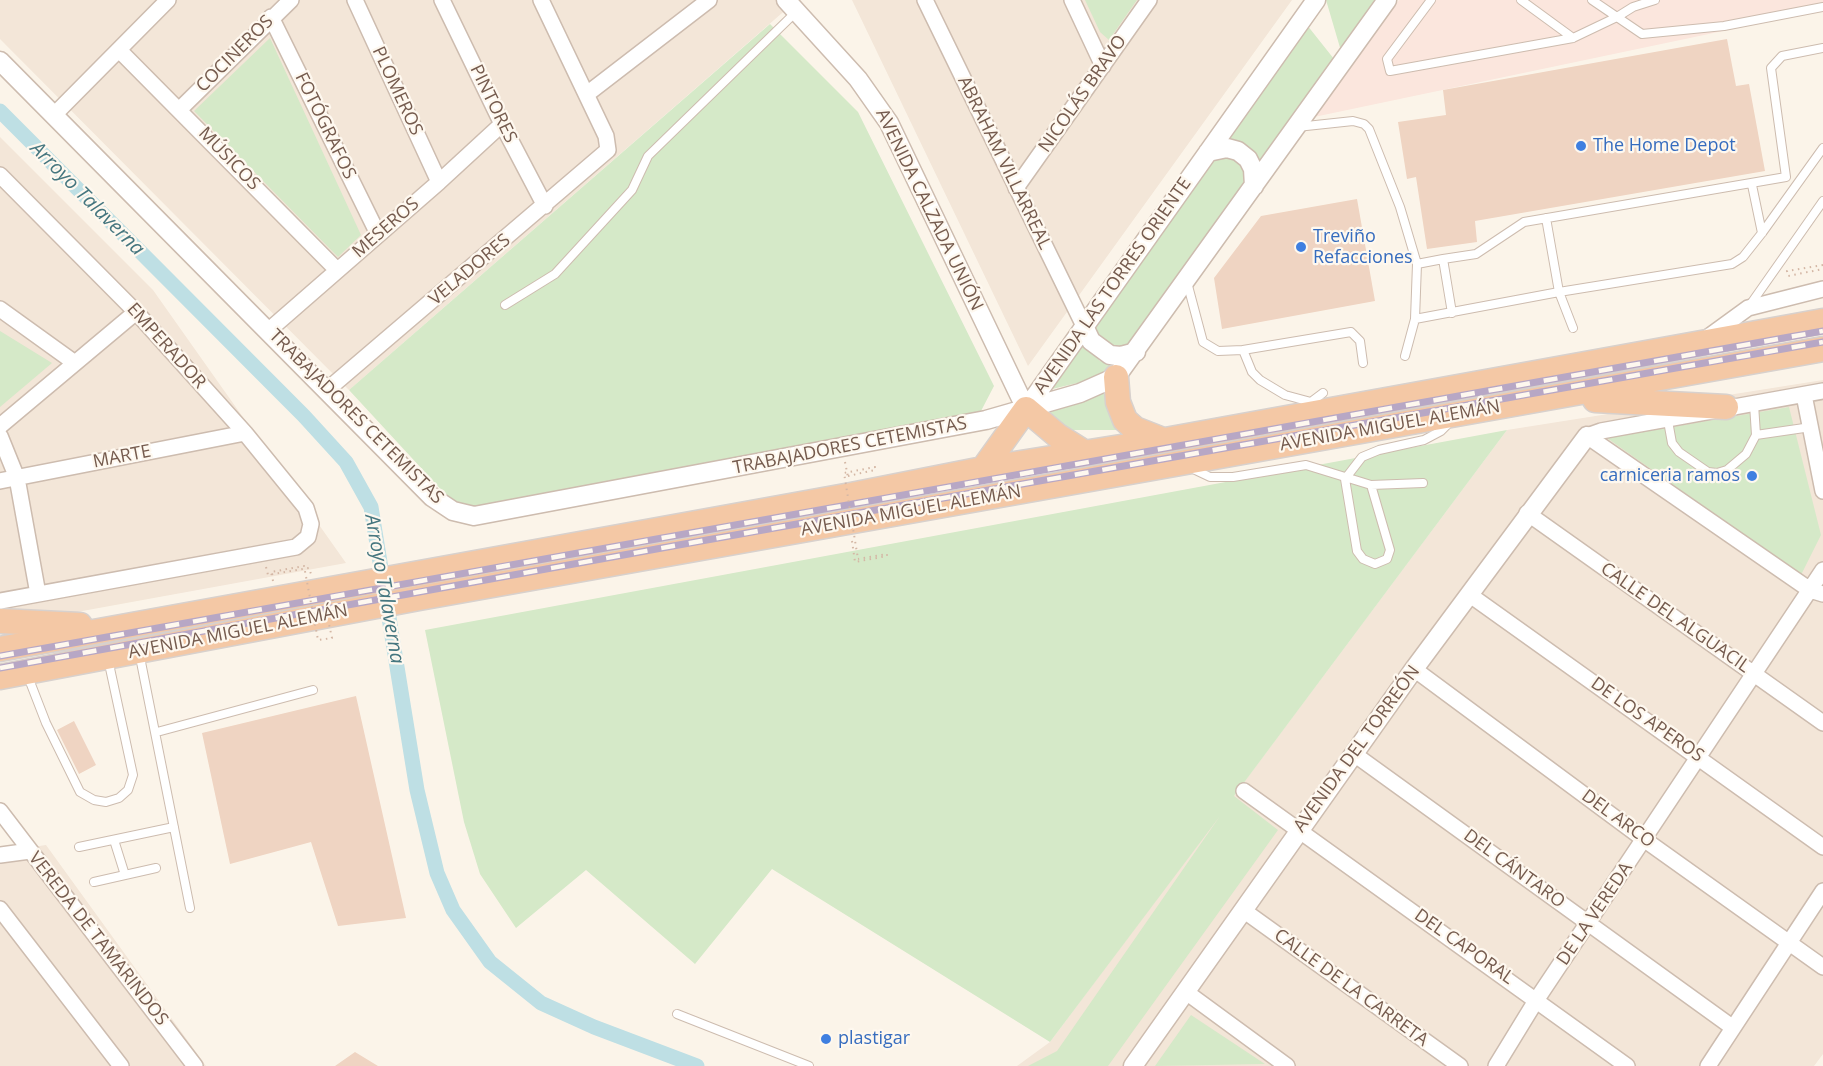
<!DOCTYPE html>
<html>
<head>
<meta charset="utf-8">
<style>
  body { margin:0 }
  canvas { display:block; background:#fbf4e9 }
</style>
</head>
<body>
<canvas width="1823" height="1066"></canvas>
<script>
const ctx = document.querySelector('canvas').getContext('2d');
ctx.lineJoin = 'round';
function paint(path, color) {
  ctx.fillStyle = color;
  ctx.fill(path, 'evenodd');
}
function toPath(rows) {
  const path = new Path2D();
  for (const r of rows) {
    path.moveTo(r[0], r[1]);
    for (let i = 2; i < r.length; i += 2) path.lineTo(r[i], r[i + 1]);
  }
  return path;
}
function strokePath(path, color, width, dash) {
  ctx.strokeStyle = color;
  ctx.lineWidth = width;
  ctx.lineCap = dash ? 'butt' : 'round';
  ctx.setLineDash(dash || []);
  ctx.stroke(path);
}
function write(font, color, halo, rows, align = 'center') {
  ctx.font = font + ' "Open Sans",sans-serif';
  ctx.lineWidth = 4.5;
  ctx.setLineDash([]);
  ctx.textBaseline = 'middle';
  ctx.strokeStyle = halo;
  ctx.fillStyle = color;
  for (const [text, x, y, turn = 0] of rows) {
    ctx.save();
    ctx.translate(x, y);
    ctx.rotate((+turn || 0) * Math.PI / 180);
    ctx.textAlign = isNaN(turn) ? turn : align;
    if (halo) ctx.strokeText(text, 0, 0);
    ctx.fillText(text, 0, 0);
    ctx.restore();
  }
}
const residential = toPath([
  [0,0,797,0,349,390,0,39],
  [852,0,1292,0,1028,366],
  [0,137,153,290,346,563,0,626],
  [1823,380,1823,1054,1814,1066,1017,1066,1050,1042,1507,430],
  [46,845,206,1066,0,1066,0,852]
]);
const commercial = toPath([
  [1399,0,1823,0,1823,10,1314,117]
]);
const green = toPath([
  [1085,0,1137,0,1109,40,1100,32],
  [1377,0,1341,51,1326,0],
  [770,24,858,112,994,386,981,411,459,509,349,390],
  [1307,25,1334,59,1262,162,1245,146,1228,137],
  [270,38,361,235,338,257,194,111],
  [1226,154,1243,162,1248,182,1129,350,1107,348,1098,337,1094,325,1213,157],
  [0,331,52,363,0,407],
  [1083,342,1100,361,1119,365,1111,375,1048,390],
  [1108,388,1106,403,1114,418,1124,430,1069,430,1037,410],
  [1789,407,1821,535,1801,575,1607,438],
  [1507,430,1234,796,1278,830,1108,1066,1028,1066,1057,1051,1220,816,1050,1042,772,869,695,964,586,870,516,928,480,874,464,822,425,630],
  [1191,1015,1265,1064,1155,1066]
]);
const canal = toPath([
  [0,111,304,416,346,462,371,507,417,790,437,873,453,910,490,962,541,1003,594,1027,697,1066]
]);
const building = toPath([
  [1727,39,1736,86,1749,84,1765,171,1475,221,1477,242,1427,249,1416,177,1407,179,1398,122,1446,115,1443,90],
  [1357,199,1375,301,1222,329,1214,278,1261,216],
  [356,696,406,918,338,926,311,842,230,864,202,733],
  [74,721,96,765,79,774,57,730],
  [355,1052,378,1066,335,1066]
]);
const path = toPath([
  [1823,265,1787,271,1788,276,1823,269],
  [845,462,848,477],
  [852,541,855,562,887,556,887,554,858,559],
  [266,567,268,575,309,568,311,574]
]);
const service = toPath([
  [1431,0,1387,59,1390,71,1573,38,1617,17,1642,34,1724,26,1823,7],
  [1521,0,1573,38],
  [1592,0,1617,17,1633,7,1655,0],
  [1297,127,1353,121,1364,124,1369,129,1400,207,1417,264],
  [1752,185,1762,233],
  [1546,218,1559,292,1732,264,1743,257,1762,233,1823,148],
  [1187,282,1203,342,1218,351,1243,350],
  [505,305,555,274,632,190,648,156,796,12],
  [1750,305,1823,201],
  [1452,313,1443,259,1476,254,1524,222,1786,177,1771,68,1782,56,1823,48],
  [1415,319,1417,264,1443,259],
  [1405,356,1415,319,1559,292,1573,328],
  [1311,402,1285,395,1260,380,1252,372,1243,350,1351,332,1360,341,1363,363],
  [1312,407,1311,402,1323,393],
  [1668,421,1672,443,1679,452,1708,472,1717,473,1727,470,1746,454,1756,435,1754,404],
  [1756,435,1811,427],
  [1191,468,1210,477,1233,477,1306,465,1371,485,1423,483],
  [1371,485,1390,550,1387,559,1375,564,1363,559,1357,551,1345,479,1362,457,1379,450,1424,440,1441,431,1450,422],
  [139,652,190,908],
  [27,674,46,723,80,792,94,800,106,802,119,798,128,790,133,775,108,659],
  [157,732,313,690],
  [114,840,125,875,156,868],
  [79,847,174,827],
  [94,882,125,875],
  [677,1014,809,1066]
]);
const minor = toPath([
  [355,0,439,182],
  [442,0,502,124,545,206],
  [925,0,1084,326],
  [1072,0,1103,66],
  [271,17,378,234],
  [119,50,337,270],
  [587,94,709,0],
  [180,109,291,0],
  [54,115,168,0],
  [0,175,136,312,245,433,306,508,311,524,308,537,296,547,0,601],
  [1016,188,1149,0],
  [0,309,75,363],
  [268,331,439,182,502,124],
  [1704,340,1748,308,1823,289],
  [327,390,608,150,606,136,541,0],
  [1804,395,1823,491],
  [0,426,136,312],
  [0,436,17,478,38,594],
  [1587,436,1810,590,1823,594],
  [1587,436,1601,431,1823,391],
  [0,481,245,433],
  [1527,513,1823,723],
  [1470,595,1823,847],
  [1414,669,1645,840,1823,967],
  [1354,754,1732,1027],
  [1244,791,1627,1066],
  [0,811,195,1066],
  [0,855,30,851],
  [0,909,121,1066],
  [1243,910,1460,1066],
  [1186,992,1287,1066],
  [1496,1066,1537,999,1823,570],
  [1708,1066,1823,891]
]);
const tertiary = toPath([
  [786,0,858,79,889,123,1026,409],
  [0,61,432,497,453,511,474,516,986,420,1080,393,1116,377,1387,0],
  [1208,152,1227,148,1238,151,1248,159,1253,169,1254,186],
  [1084,326,1091,341,1110,355,1121,356,1136,352],
  [1026,409,1316,0],
  [1133,1066,1414,669,1587,436]
]);
const trunk = toPath([
  [1116,377,1118,402,1125,420,1135,429,1163,440],
  [1595,400,1726,407],
  [983,469,1026,409,1058,436,1085,453],
  [0,621,80,625],
  [0,649,851,495,983,469,1165,440,1823,321],
  [0,677,419,598,1823,349]
]);
const rail = toPath([
  [0,656,1823,331],
  [0,668,673,546,1823,342]
]);
const pathBridge = toPath([
  [848,476,875,470,875,467,844,473,858,559],
  [273,581,271,572,304,566,318,640,332,638,329,624]
]);
const markers = [
  [1581,146,6,"#3f7fe0"],
  [1301,247,6,"#3f7fe0"],
  [1752,476,6,"#3f7fe0"],
  [826,1039,6,"#3f7fe0"]
];
const streetNames = [
  ["COCINEROS",235,54,-45],
  ["PLOMEROS",397,91,65],
  ["NICOLÁS BRAVO",1083,94,-55],
  ["PINTORES",493,104,64],
  ["FOTÓGRAFOS",325,126,64],
  ["MÚSICOS",229,159,46],
  ["ABRAHAM VILLARREAL",1004,163,64],
  ["AVENIDA CALZADA UNIÓN",929,210,64],
  ["MESEROS",386,228,-41],
  ["VELADORES",470,270,-40],
  ["AVENIDA LAS TORRES ORIENTE",1113,286,-55],
  ["EMPERADOR",166,346,48],
  ["TRABAJADORES CETEMISTAS",356,417,45],
  ["AVENIDA MIGUEL ALEMÁN",1390,426,-10],
  ["TRABAJADORES CETEMISTAS",850,446,-11],
  ["MARTE",122,457,-11],
  ["AVENIDA MIGUEL ALEMÁN",911,511,-10],
  ["CALLE DEL ALGUACIL",1675,618,35],
  ["AVENIDA MIGUEL ALEMÁN",238,632,-11],
  ["DE LOS APEROS",1647,720,35],
  ["AVENIDA DEL TORREÓN",1357,749,-54],
  ["DEL ARCO",1618,819,36],
  ["DEL CÁNTARO",1514,869,36],
  ["DE LA VEREDA",1595,914,-56],
  ["VEREDA DE TAMARINDOS",98,939,52],
  ["DEL CAPORAL",1464,947,35],
  ["CALLE DE LA CARRETA",1351,988,36]
];
const shopNames = [
  ["The Home Depot",1593,146],
  ["Treviño",1313,237],
  ["Refacciones",1313,258],
  ["carniceria ramos",1740,476,"right"],
  ["plastigar",838,1039]
];
const waterNames = [
  ["Arroyo Talaverna",87,199,45],
  ["Arroyo Talaverna",384,589,80]
];
paint(residential, '#f3e6d8');
paint(commercial, '#fbe6dd');
paint(green, '#d5e9c8');
strokePath(canal, '#bedfe4', 15);
paint(building, '#efd4c2');
strokePath(service, '#cdbcaf', 10);
strokePath(minor, '#cdbcaf', 18);
strokePath(tertiary, '#cdbcaf', 21);
strokePath(trunk, '#d8d1cd', 27);
strokePath(path, '#d4b7a5', 2, [1.5, 4.5]);
strokePath(service, '#fff', 8);
strokePath(minor, '#fff', 15);
strokePath(tertiary, '#fff', 18);
strokePath(trunk, '#f4c8a5', 24);
strokePath(rail, '#b7a7c5', 7);
strokePath(rail, '#fef8ef', 4.5, [14]);
strokePath(pathBridge, '#d4b7a5', 2, [1.5, 4.5]);
for (const [x, y, r, color] of markers) {
  const dot = new Path2D();
  dot.arc(x, y, r, 0, 2 * Math.PI);
  ctx.fillStyle = color;
  ctx.fill(dot);
  strokePath(dot, '#fef8ef', 2);
}
write('18px', '#755b4e', '#fef8ef', streetNames);
write('18px', '#366cbe', '#fef8ef', shopNames, 'left');
write('italic 20px', '#45767f', '#fef8ef', waterNames);
</script>
</body>
</html>
